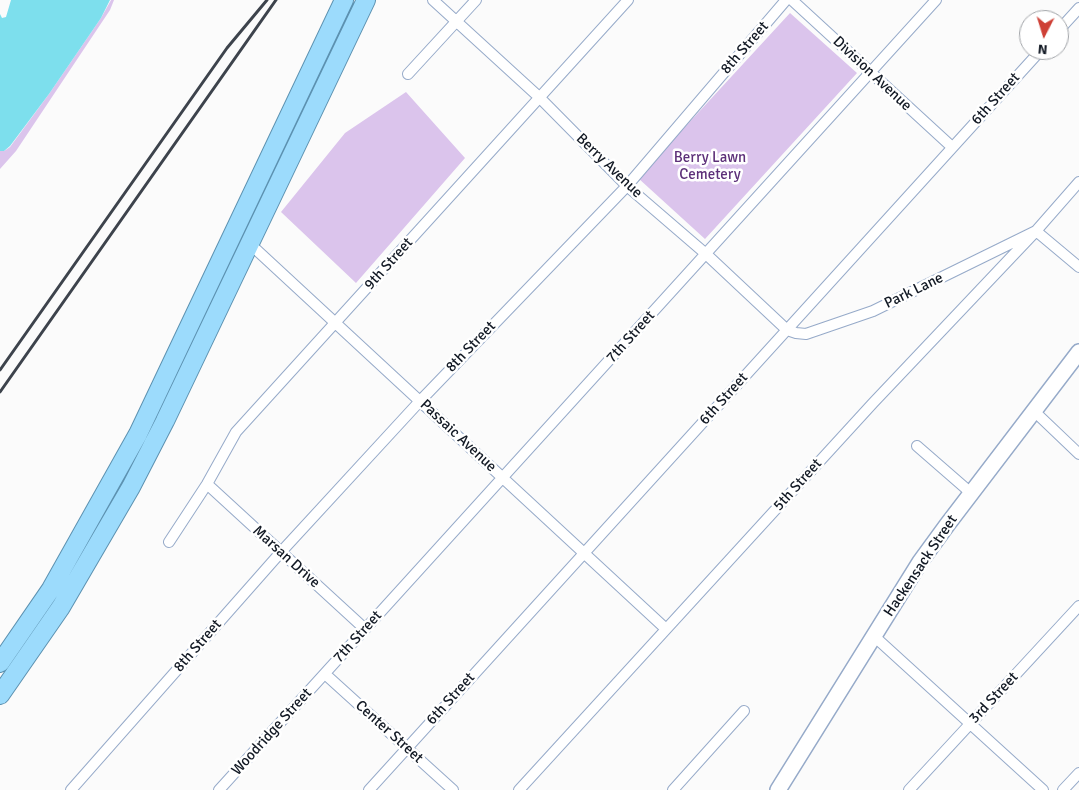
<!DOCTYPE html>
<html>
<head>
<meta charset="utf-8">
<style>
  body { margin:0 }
  #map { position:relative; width:1079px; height:790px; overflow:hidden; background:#fbfbfb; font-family:Signika,sans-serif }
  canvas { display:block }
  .north { position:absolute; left:1019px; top:10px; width:50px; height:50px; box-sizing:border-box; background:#fff; border:1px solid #a0a3a7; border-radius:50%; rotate:185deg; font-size:14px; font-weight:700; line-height:20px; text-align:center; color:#121924 }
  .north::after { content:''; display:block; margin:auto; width:18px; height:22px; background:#ce4036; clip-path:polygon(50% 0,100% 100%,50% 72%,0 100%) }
</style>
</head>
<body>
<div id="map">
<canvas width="1079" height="790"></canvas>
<div class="north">N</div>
</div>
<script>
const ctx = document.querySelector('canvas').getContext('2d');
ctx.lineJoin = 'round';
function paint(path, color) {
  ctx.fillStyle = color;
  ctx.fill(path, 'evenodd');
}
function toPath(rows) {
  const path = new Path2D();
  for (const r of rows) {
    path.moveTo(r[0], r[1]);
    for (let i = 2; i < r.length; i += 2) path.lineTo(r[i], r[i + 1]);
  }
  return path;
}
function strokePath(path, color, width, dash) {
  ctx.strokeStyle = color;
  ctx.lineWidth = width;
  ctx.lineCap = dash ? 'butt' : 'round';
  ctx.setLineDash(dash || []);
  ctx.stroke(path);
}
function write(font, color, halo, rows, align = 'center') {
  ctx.font = font + ' Signika,sans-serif';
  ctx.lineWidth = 5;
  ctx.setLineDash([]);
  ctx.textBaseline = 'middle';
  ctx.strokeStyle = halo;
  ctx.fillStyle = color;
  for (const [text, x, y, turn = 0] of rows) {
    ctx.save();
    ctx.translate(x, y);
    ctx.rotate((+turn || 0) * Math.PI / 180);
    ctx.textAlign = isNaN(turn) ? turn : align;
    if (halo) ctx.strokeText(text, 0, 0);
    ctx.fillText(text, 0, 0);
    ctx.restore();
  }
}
const green = toPath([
  [111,0,114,0,110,10,16,151,0,169,0,151,4,151,10,147,49,94,101,18],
  [790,13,857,73,705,239,638,178],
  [406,92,465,158,356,283,281,212,345,133]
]);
const water = toPath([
  [11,0,110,0,101,18,49,94,10,146,4,151,0,151,0,14,2,18,6,17]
]);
const minor = toPath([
  [433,0,539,97,627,186,706,254,787,330,796,333,806,334,873,311,1036,231,1079,267],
  [792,0,952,147],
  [1059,30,1079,8],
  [408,74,476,0],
  [249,243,666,629],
  [1034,411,1079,454],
  [917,446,971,493],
  [207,484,365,629],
  [169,542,207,484,236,432,628,0],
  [875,637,1043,790],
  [325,674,453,790],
  [71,790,281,552,420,401,627,186,786,0],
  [219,790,936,0],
  [369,790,1041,50],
  [519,790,873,403,1036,231,1079,182],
  [673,790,744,711],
  [909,790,1079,606],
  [1063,790,1079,773]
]);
const secondary = toPath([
  [778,790,920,562,947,525,1079,352]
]);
const trunk = toPath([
  [0,663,51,589,138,434,344,0],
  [0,695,61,607,131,487,165,421,366,0]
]);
const rail = toPath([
  [0,370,227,48,267,0],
  [0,392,276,0]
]);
const streetNames = [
  ["8th Street",745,48,-49],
  ["Division Avenue",872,74,43],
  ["6th Street",996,99,-48],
  ["Berry Avenue",609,166,44],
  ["9th Street",389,264,-48],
  ["Park Lane",914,291,-26],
  ["7th Street",631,337,-48],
  ["8th Street",471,347,-46],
  ["6th Street",724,399,-48],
  ["Passaic Avenue",458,436,43],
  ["5th Street",798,485,-48],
  ["Marsan Drive",286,557,42],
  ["Hackensack Street",921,566,-56],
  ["7th Street",358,637,-48],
  ["8th Street",198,646,-49],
  ["3rd Street",994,698,-47],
  ["6th Street",451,699,-48],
  ["Woodridge Street",272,732,-48],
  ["Center Street",389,732,42]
];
const parkNames = [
  ["Berry Lawn",710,158],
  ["Cemetery",710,175]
];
paint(green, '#dbc4ec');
paint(water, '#7ddfed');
strokePath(minor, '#96aac9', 12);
strokePath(secondary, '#96aac9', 18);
strokePath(trunk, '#5c91b0', 20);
strokePath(minor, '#fff', 10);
strokePath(secondary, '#fff', 15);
strokePath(trunk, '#9cdbfc', 18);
strokePath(rail, '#3d434c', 3);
write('15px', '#121924', '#fff', streetNames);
write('15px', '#5d3079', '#fff', parkNames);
</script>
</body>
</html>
